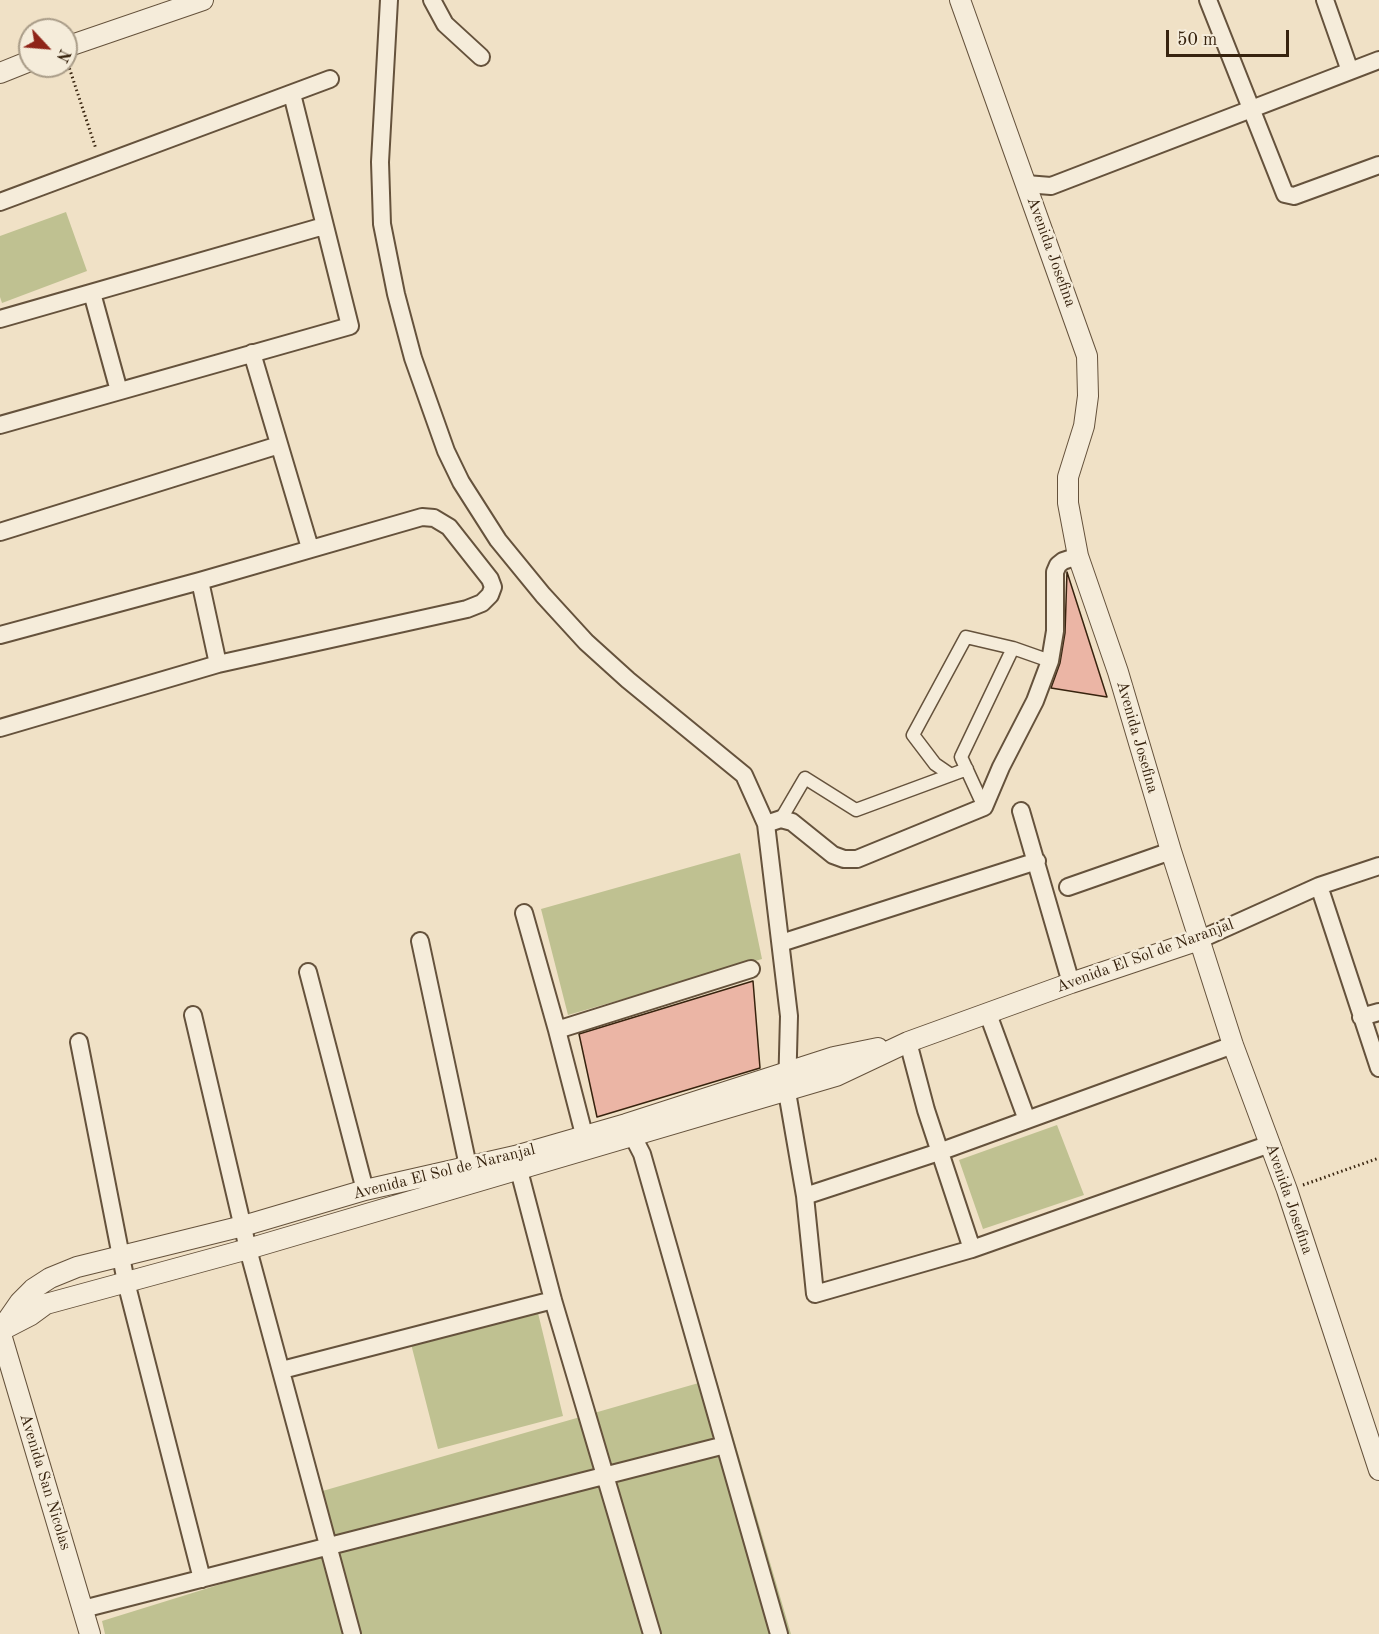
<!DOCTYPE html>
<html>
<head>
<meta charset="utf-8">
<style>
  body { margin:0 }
  #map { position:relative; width:1379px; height:1634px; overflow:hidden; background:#f0e1c6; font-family:"Old Standard TT",serif }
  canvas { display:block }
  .north { position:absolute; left:18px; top:18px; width:60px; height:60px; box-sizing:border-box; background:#f5ecda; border:2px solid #a99c88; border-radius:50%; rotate:116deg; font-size:16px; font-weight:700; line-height:24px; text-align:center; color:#37230e }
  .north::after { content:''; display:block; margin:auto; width:21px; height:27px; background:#8f2418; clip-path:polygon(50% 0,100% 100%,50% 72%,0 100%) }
  .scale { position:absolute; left:1166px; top:30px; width:123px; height:27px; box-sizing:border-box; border:3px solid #37230e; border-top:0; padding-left:8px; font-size:18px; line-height:21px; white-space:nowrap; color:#37230e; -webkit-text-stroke:4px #f5ecda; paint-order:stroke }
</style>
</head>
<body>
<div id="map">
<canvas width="1379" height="1634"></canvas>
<div class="north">N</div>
<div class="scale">50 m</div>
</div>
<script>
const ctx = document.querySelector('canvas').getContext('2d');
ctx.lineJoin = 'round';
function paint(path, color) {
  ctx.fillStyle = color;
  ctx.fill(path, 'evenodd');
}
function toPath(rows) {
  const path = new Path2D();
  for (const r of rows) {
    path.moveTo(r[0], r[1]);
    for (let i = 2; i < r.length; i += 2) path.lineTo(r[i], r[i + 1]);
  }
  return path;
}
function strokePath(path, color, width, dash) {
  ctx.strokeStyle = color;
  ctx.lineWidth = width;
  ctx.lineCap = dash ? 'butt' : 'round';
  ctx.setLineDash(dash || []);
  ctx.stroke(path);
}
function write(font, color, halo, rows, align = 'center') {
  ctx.font = font + ' "Old Standard TT",serif';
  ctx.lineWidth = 5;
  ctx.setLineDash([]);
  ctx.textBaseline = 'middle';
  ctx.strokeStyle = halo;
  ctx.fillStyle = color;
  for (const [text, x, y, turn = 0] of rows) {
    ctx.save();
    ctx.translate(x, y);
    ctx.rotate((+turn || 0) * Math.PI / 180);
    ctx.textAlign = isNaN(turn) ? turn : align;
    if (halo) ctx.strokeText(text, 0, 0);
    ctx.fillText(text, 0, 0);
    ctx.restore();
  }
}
const green = toPath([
  [66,212,87,271,2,303,0,297,0,236],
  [740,853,762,959,568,1015,541,909],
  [1057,1125,1084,1195,983,1229,959,1160],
  [538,1313,563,1416,438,1449,411,1344],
  [716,1378,791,1634,105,1634,102,1621,331,1550,319,1492]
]);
const building = toPath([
  [1067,572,1107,697,1051,688,1060,663,1065,633,1067,572],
  [753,981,760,1068,597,1117,579,1034,753,981]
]);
const path = toPath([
  [68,64,96,149],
  [1303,1185,1379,1158]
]);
const pedestrian = toPath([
  [951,775,935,764,913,735,966,637,1013,648,1050,661],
  [984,807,961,757,1013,648],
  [781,819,805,778,856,810,967,769]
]);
const minor = toPath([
  [389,0,380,162,382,224,396,294,413,358,446,451,461,482,498,540,543,595,586,642,628,680,744,775,766,824,789,1016,787,1092,805,1196,815,1294,972,1249,1270,1144],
  [432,0,445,24,481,57],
  [1208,0,1285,194,1294,196,1379,165],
  [1325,0,1350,71],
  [1026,184,1051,186,1379,60],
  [0,202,330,79],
  [92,293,119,391],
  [0,319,324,226],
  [252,353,310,548],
  [0,425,350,326,292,94],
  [0,532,279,445],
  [200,581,218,664],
  [0,635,200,581,422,517,434,518,449,527,490,579,493,587,490,595,482,603,467,609,218,664,0,728],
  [1021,811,1071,983],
  [766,824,781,819,792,822,833,855,844,859,857,859,984,807,1001,767,1035,701,1050,661,1055,631,1055,572,1058,565,1063,561,1078,556],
  [1319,886,1379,1068],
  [1068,887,1171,851],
  [524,913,557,1030,587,1146],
  [1199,940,1319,886,1379,866],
  [420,941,468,1166],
  [781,943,1037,861],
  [308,972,365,1190],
  [988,1014,1027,1120],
  [193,1015,248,1249,352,1634],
  [1361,1017,1379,1012],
  [557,1030,751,969],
  [79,1042,126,1282,202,1579],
  [908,1042,926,1110,972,1249],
  [627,1125,642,1154,779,1634],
  [516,1159,553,1300,652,1634],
  [805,1196,939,1152,1233,1045],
  [282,1370,553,1300],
  [83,1609,725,1445]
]);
const tertiary = toPath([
  [960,0,1087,356,1088,396,1084,426,1068,477,1068,503,1078,556,1118,672,1171,851,1233,1045,1287,1190,1379,1470],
  [66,47,203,0],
  [0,73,30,61],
  [2,1328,20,1302,33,1289,50,1278,77,1267,243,1226,365,1190,515,1156,626,1124,834,1057,878,1048],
  [0,1331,31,1315,46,1304,248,1249,836,1076,908,1042,1071,983,1199,940],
  [0,1331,90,1634]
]);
const streetNames = [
  ["Avenida Josefina",1051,252,70],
  ["Avenida Josefina",1137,737,74],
  ["Avenida El Sol de Naranjal",1145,956,-20],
  ["Avenida El Sol de Naranjal",444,1172,-14],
  ["Avenida Josefina",1289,1199,71],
  ["Avenida San Nicolas",45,1482,73]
];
paint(green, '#bfc191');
paint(building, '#ebb5a5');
strokePath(building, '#37230e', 1.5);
strokePath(pedestrian, '#65523c', 15);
strokePath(minor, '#65523c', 20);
strokePath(tertiary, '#65523c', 22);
strokePath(path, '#37230e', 3, [1.5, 3]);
strokePath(pedestrian, '#f5ecda', 12);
strokePath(minor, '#f5ecda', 16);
strokePath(tertiary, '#f5ecda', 20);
write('16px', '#37230e', '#f5ecda', streetNames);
</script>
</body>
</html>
